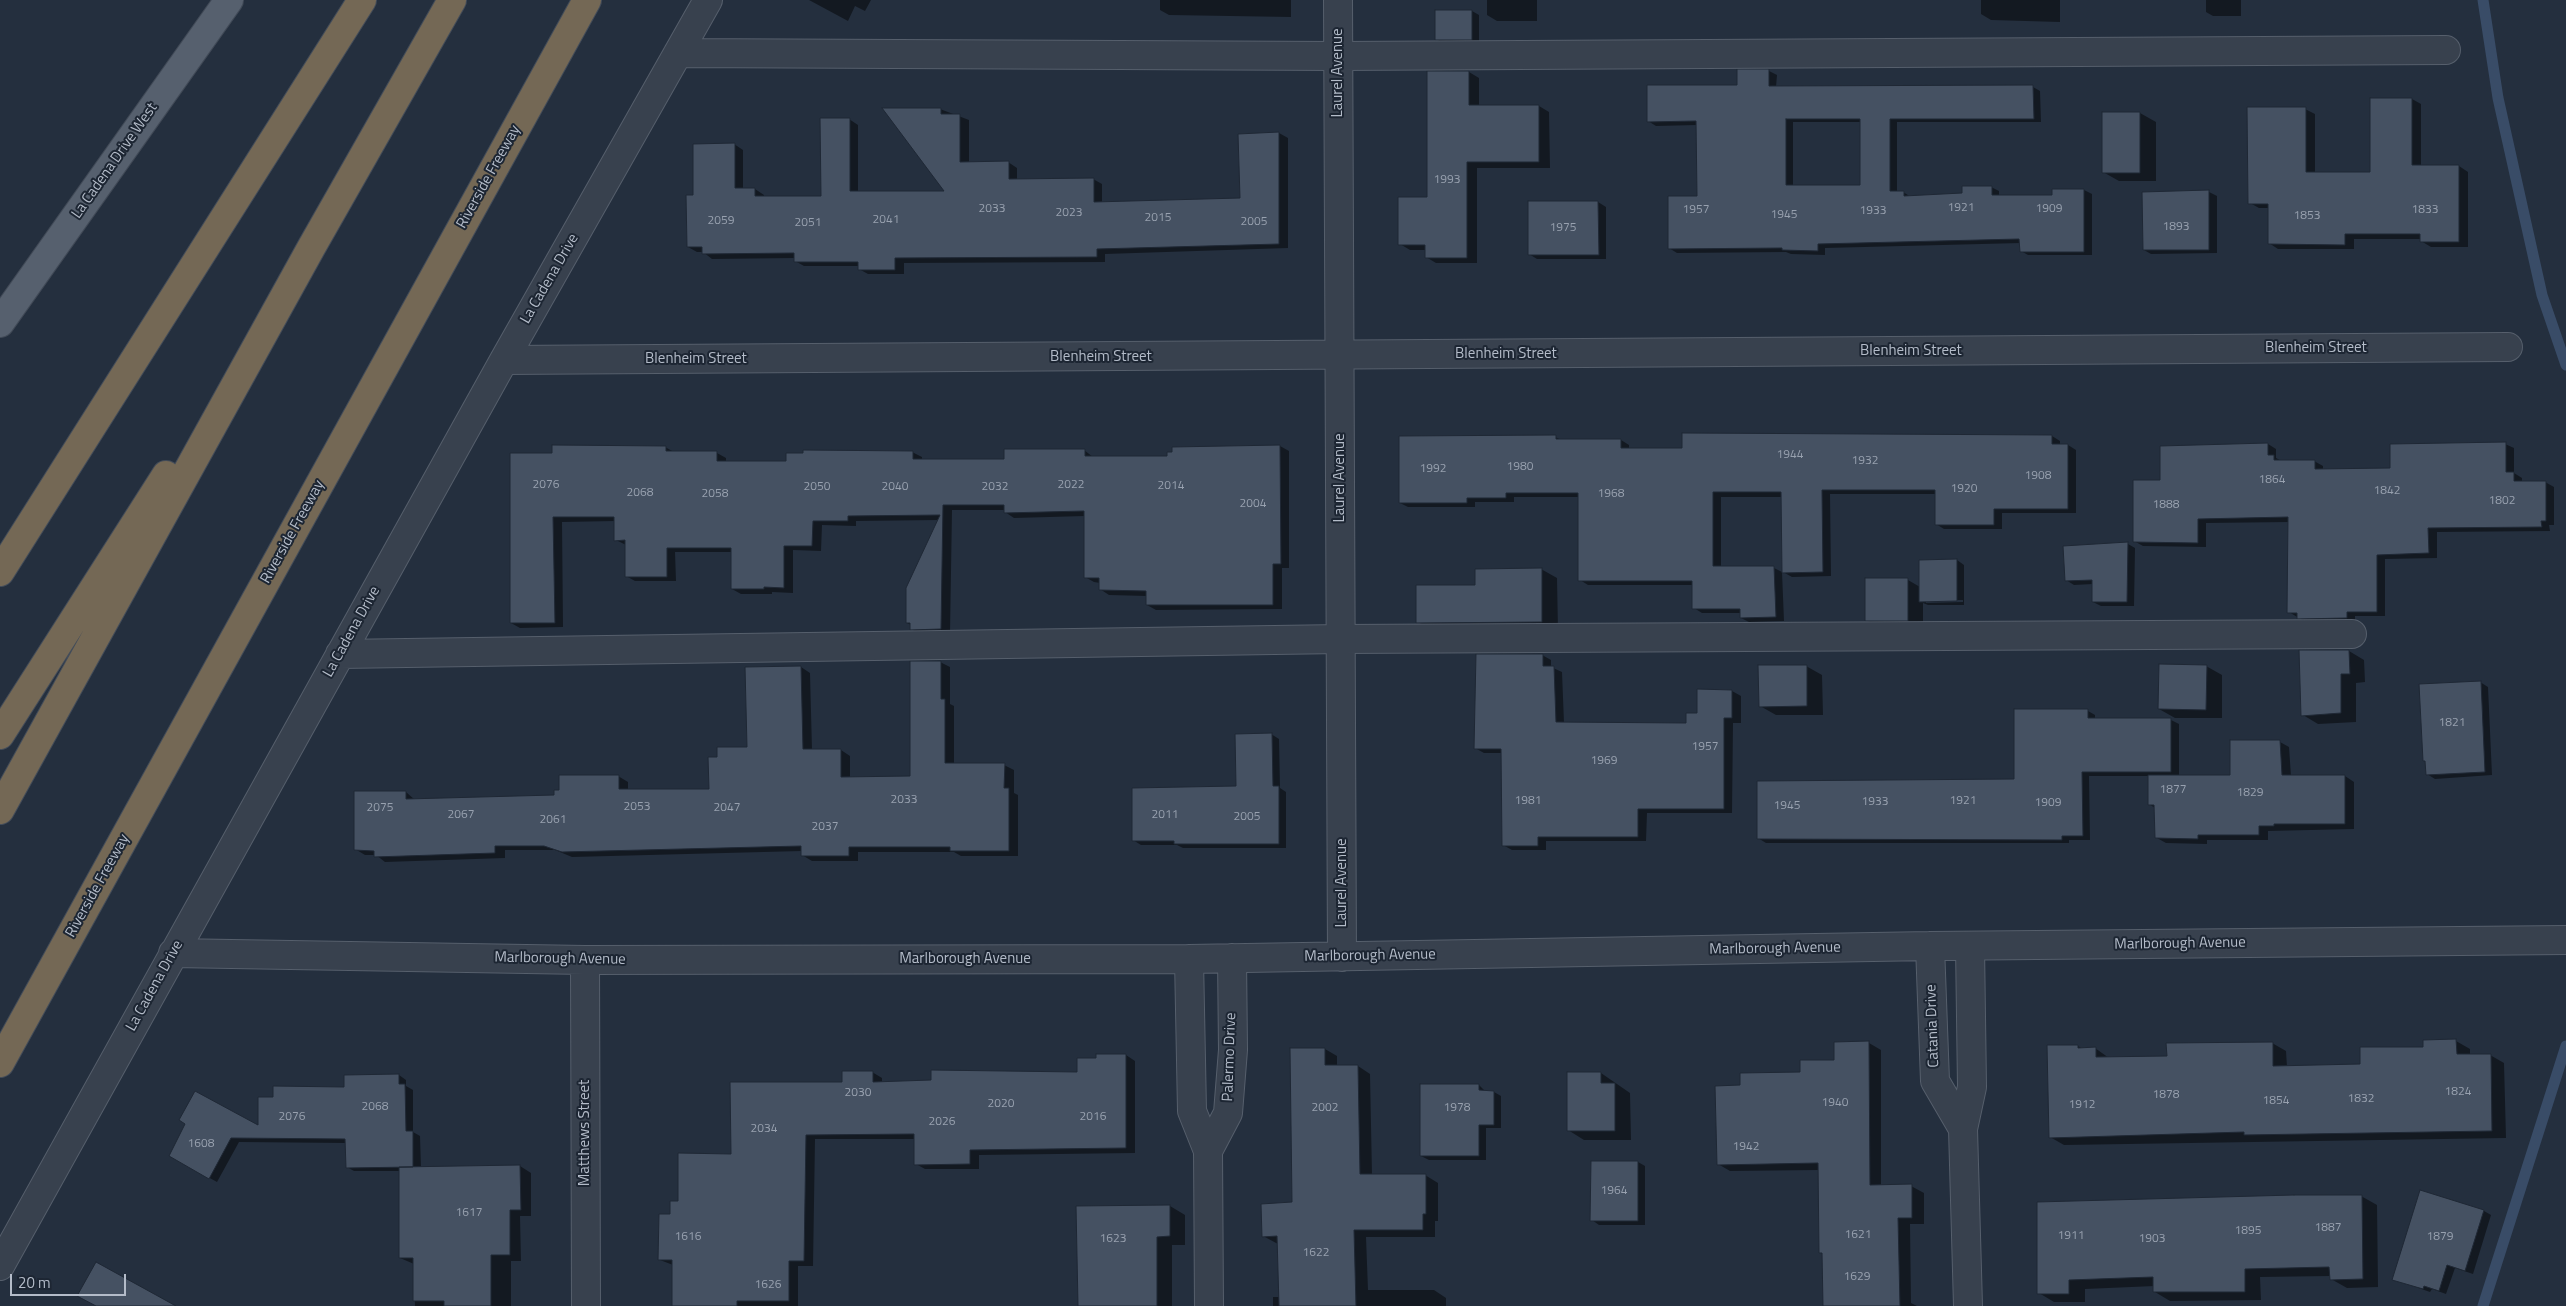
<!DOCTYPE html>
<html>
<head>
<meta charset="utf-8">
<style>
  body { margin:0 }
  #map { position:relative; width:2566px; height:1306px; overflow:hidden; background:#242f3e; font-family:"Titillium Web",sans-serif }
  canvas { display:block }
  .scale { position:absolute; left:10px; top:1274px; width:116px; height:22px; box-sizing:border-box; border:2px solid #b4bcc9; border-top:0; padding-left:6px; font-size:15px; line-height:18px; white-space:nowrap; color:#b4bcc9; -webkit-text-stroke:4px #1d2633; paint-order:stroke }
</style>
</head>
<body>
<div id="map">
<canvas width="2566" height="1306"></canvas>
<div class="scale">20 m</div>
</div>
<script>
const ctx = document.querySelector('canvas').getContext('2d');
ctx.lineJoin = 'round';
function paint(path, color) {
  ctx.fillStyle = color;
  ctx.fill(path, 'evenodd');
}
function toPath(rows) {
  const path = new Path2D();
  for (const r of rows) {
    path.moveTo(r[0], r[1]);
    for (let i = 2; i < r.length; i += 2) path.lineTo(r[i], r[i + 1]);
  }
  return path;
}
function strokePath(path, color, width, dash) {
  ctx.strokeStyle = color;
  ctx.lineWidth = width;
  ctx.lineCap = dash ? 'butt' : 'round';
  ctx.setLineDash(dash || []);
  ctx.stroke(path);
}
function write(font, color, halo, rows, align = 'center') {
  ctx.font = font + ' "Titillium Web",sans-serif';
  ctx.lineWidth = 4;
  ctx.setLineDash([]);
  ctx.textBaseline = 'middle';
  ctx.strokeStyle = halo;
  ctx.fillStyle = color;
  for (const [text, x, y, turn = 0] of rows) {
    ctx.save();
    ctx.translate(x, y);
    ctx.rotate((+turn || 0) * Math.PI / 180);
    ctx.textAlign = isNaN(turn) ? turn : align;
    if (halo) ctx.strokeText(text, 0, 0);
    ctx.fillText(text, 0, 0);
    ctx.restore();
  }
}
const shadow = toPath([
  [809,0,871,0,865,11,855,6,848,21],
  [1160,0,1291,0,1291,17,1169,15,1160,10],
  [1487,0,1537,0,1537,21,1497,21,1487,15],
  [1981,0,2060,0,2060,22,1991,20,1981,14],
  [2206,0,2241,0,2241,16,2213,16,2206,12],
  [1472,11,1479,15,1479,43,1444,44,1436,39],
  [1739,71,1769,71,1777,75,1776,87,2033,87,2040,91,2041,122,1897,122,1897,192,1903,192,1911,197,1964,195,1991,187,1999,191,1999,196,2053,196,2084,190,2092,194,2092,255,2028,255,2021,251,2021,243,1825,248,1825,255,1791,254,1786,252,1677,253,1669,248,1698,197,1697,125,1656,126,1648,121,1739,87],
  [1793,122,1861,122,1861,186,1793,186],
  [1428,72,1469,72,1479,78,1479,106,1539,106,1549,112,1550,168,1477,168,1477,263,1436,263,1426,257,1426,250,1410,250,1400,244,1428,198],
  [2412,99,2421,104,2421,166,2459,166,2468,172,2468,247,2431,247,2421,241,2421,239,2354,239,2354,249,2278,249,2269,243,2269,208,2259,208,2250,203,2305,109,2315,114,2315,173,2372,174],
  [940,109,969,120,969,163,1008,162,1017,168,1017,180,1093,179,1102,184,1102,203,1241,199,1279,133,1288,138,1288,248,1105,254,1105,262,904,263,904,274,868,274,859,269,859,266,804,266,795,261,795,258,712,259,703,252,697,252,688,247,734,144,743,150,743,189,755,189,764,195,764,197,822,197,849,119,858,125,858,193,946,193],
  [2104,113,2140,113,2156,122,2156,181,2119,181,2103,172],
  [2209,192,2217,196,2217,253,2151,254,2144,250,2143,193],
  [1598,202,1606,207,1606,259,1537,259,1529,254],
  [2052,436,2060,441,2060,445,2068,445,2076,450,2076,513,2002,513,2002,529,1944,529,1936,524,1936,494,1830,494,1831,576,1792,577,1783,572,1783,497,1721,497,1721,568,1774,568,1782,572,1784,621,1749,622,1741,618,1741,613,1702,613,1694,608,1694,585,1588,585,1580,580,1580,497,1514,497,1514,502,1475,502,1475,507,1408,507,1400,503,1555,437,1562,440,1621,440,1629,445,1629,449,1683,449],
  [2268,444,2276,449,2276,458,2282,461,2314,461,2323,466,2323,470,2391,469,2505,444,2514,448,2514,473,2522,478,2522,482,2545,482,2554,487,2554,525,2549,525,2550,531,2437,532,2437,558,2385,559,2385,616,2355,616,2355,623,2307,623,2289,612,2290,522,2206,523,2206,547,2143,546,2134,541,2161,481],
  [1280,446,1289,451,1289,568,1282,568,1282,609,1156,610,1147,605,1147,596,1109,595,1100,589,1100,583,1094,582,1085,577,1085,516,1014,518,1005,512,1005,510,952,510,950,634,920,634,911,629,911,625,907,623,939,520,856,521,856,526,822,525,821,551,793,550,793,593,772,592,772,594,741,594,732,589,732,552,675,552,676,581,635,581,626,576,626,545,616,540,616,521,562,522,563,627,520,628,511,623,553,454,665,447,674,452,717,453,726,458,726,462,787,462,912,452,922,457,922,460,1005,461,1084,450,1093,457,1169,457],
  [2128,544,2135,548,2134,606,2101,606,2093,602,2093,584,2074,585,2066,580],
  [1957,560,1964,565,1964,605,1928,605,1923,603,1923,629,1882,629,1866,620,1908,580,1920,587],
  [1926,600,1963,600,1963,602,1926,603],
  [1541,569,1557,578,1558,631,1434,631,1418,622,1476,586],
  [2349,651,2364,660,2365,682,2356,683,2356,722,2318,724,2303,715],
  [1542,655,1551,660,1551,667,1562,672,1564,723,1688,725,1732,691,1741,696,1741,723,1733,723,1732,813,1647,813,1646,841,1546,841,1546,850,1512,850,1503,845,1503,753,1484,753,1475,748],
  [940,662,950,667,950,704,954,706,954,764,1004,765,1014,770,1014,793,1018,795,1018,856,961,856,954,852,858,852,858,861,812,861,802,855,802,851,572,857,555,850,505,850,505,858,385,862,376,855,365,855,355,849,406,792,415,800,555,796,618,776,628,782,628,790,710,791,718,758,748,749,801,667,810,673,812,750,841,750,850,756,850,778,911,777],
  [1806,666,1822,675,1823,715,1776,715,1760,706],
  [2206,666,2222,675,2222,718,2175,718,2159,709],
  [2480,682,2488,687,2492,775,2435,779,2427,774,2427,762,2424,761],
  [2088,711,2095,715,2095,720,2171,720,2179,724,2179,776,2231,776,2280,742,2289,747,2291,776,2345,776,2354,782,2354,829,2268,831,2268,840,2207,840,2207,844,2166,843,2157,838,2155,808,2149,804,2149,776,2089,776,2090,840,2069,840,2069,843,1766,843,1758,838,2016,780],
  [1271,734,1279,739,1280,788,1286,792,1286,848,1183,848,1177,845,1141,845,1133,840,1237,788],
  [2425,1041,2456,1041,2470,1049,2470,1055,2490,1055,2504,1063,2506,1138,2064,1145,2050,1137,2049,1046,2078,1046,2083,1049,2095,1048,2109,1058,2168,1057,2272,1043,2286,1051,2287,1067,2361,1065,2425,1048],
  [1869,1043,1881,1050,1881,1186,1911,1186,1924,1193,1924,1224,1910,1224,1911,1303,1917,1306,1825,1306,1823,1254,1820,1252,1819,1170,1730,1171,1718,1164,1741,1086,1801,1073,1835,1061],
  [1325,1049,1337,1056,1337,1066,1358,1066,1370,1074,1372,1175,1425,1175,1438,1183,1438,1221,1435,1221,1435,1237,1366,1237,1368,1290,1434,1290,1446,1298,1446,1306,1273,1306,1273,1297,1280,1297,1278,1244,1263,1236,1293,1204],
  [1126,1055,1135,1061,1135,1153,979,1155,979,1169,925,1169,916,1164,915,1139,815,1139,813,1266,798,1266,798,1306,673,1306,673,1265,660,1260,671,1215,679,1202,732,1155,843,1083,872,1072,882,1078,882,1083,1078,1073,1097,1059],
  [1601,1073,1630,1093,1631,1140,1584,1140,1568,1130],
  [399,1075,406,1080,406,1086,413,1090,413,1132,420,1136,421,1168,520,1166,531,1173,531,1216,520,1216,521,1261,511,1261,511,1306,415,1306,414,1264,400,1258,400,1171,354,1171,347,1167,346,1143,239,1142,217,1182,170,1156,259,1127,274,1098,345,1088],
  [1479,1085,1486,1092,1494,1092,1501,1096,1501,1128,1486,1128,1486,1160,1429,1160,1421,1156],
  [1638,1162,1645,1166,1645,1225,1599,1225,1592,1220],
  [2361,1196,2377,1205,2378,1287,2347,1288,2331,1279,2331,1276,2260,1277,2261,1300,2170,1301,2155,1292,2155,1286,2085,1289,2085,1302,2054,1302,2039,1293,2038,1204],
  [1170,1206,1185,1215,1185,1245,1172,1245,1172,1306,1080,1306],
  [2484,1211,2491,1215,2473,1274,2455,1268,2446,1294,2432,1289,2430,1292,2393,1279]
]);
const stream = toPath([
  [2483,0,2498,98,2542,295,2566,365],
  [2483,1306,2566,1046]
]);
const building = toPath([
  [1435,10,1472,10,1472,40,1435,40,1435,10],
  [1737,69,1769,69,1769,86,2033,85,2034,119,1890,119,1890,191,1904,191,1904,196,1962,193,1962,186,1992,186,1992,195,2052,195,2052,189,2084,189,2084,252,2020,252,2019,239,1818,244,1818,251,1782,250,1782,248,1668,249,1668,196,1697,196,1696,121,1647,122,1647,85,1737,85,1737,69],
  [1786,119,1860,119,1860,185,1786,185,1786,119],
  [1427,71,1469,71,1469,105,1539,105,1539,162,1467,162,1467,258,1425,258,1425,245,1398,245,1398,197,1427,197,1427,71],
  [2370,98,2412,98,2412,165,2459,165,2459,242,2420,242,2420,234,2345,234,2345,245,2268,244,2268,204,2248,204,2247,107,2306,107,2306,172,2370,172,2370,98],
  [882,108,941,108,941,114,960,114,960,162,1009,161,1009,179,1094,178,1094,202,1240,198,1238,134,1279,132,1279,244,1097,249,1097,257,895,258,895,270,858,270,858,262,794,262,794,253,702,254,702,247,687,247,686,195,693,195,693,144,735,143,735,188,755,188,755,196,821,196,820,118,850,118,850,191,944,191,882,108],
  [2102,112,2140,112,2140,173,2102,173,2102,112],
  [2209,190,2209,250,2143,250,2142,192,2209,190],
  [1528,201,1598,201,1599,255,1528,255,1528,201],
  [1682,433,2052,435,2052,444,2068,444,2068,509,1994,509,1994,525,1935,525,1935,490,1822,490,1823,572,1782,573,1781,492,1713,492,1713,566,1774,566,1776,617,1740,618,1740,609,1692,609,1692,581,1578,581,1578,493,1506,493,1506,498,1467,498,1467,503,1399,503,1399,436,1556,435,1556,439,1621,439,1621,448,1682,448,1682,433],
  [2506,442,2506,472,2514,472,2514,481,2546,481,2546,521,2541,521,2542,527,2428,528,2429,553,2377,555,2377,612,2347,612,2347,618,2297,619,2297,613,2287,613,2288,517,2198,519,2198,543,2133,542,2133,480,2160,480,2160,446,2268,443,2268,455,2274,455,2274,460,2315,460,2315,469,2390,468,2390,444,2506,442],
  [552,445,666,446,666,451,717,451,717,461,786,461,786,453,803,453,803,450,913,451,913,459,1004,459,1004,449,1085,449,1085,456,1167,456,1167,452,1172,452,1172,447,1280,445,1281,564,1273,564,1273,605,1146,605,1146,591,1099,590,1099,578,1084,578,1084,511,1004,513,1004,505,943,505,941,629,910,630,910,623,906,623,906,588,940,515,848,516,848,521,813,521,812,546,784,546,784,588,764,587,764,589,731,589,731,548,667,548,667,577,625,577,625,540,614,541,614,517,553,517,555,623,510,623,510,453,552,453,552,445],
  [2128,542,2127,602,2092,602,2092,580,2065,581,2063,546,2128,542],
  [1957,559,1957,601,1919,602,1919,560,1957,559],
  [1542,568,1542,622,1416,623,1416,585,1475,585,1475,569,1542,568],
  [1865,578,1908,578,1908,621,1865,621,1865,578],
  [2299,650,2349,650,2350,674,2341,674,2341,713,2301,716,2299,650],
  [1476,654,1543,654,1543,666,1554,666,1556,722,1686,723,1686,713,1697,713,1697,689,1732,690,1732,718,1724,718,1724,809,1638,809,1638,837,1538,837,1538,846,1502,846,1501,749,1474,749,1476,654],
  [910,661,941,661,941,699,945,699,945,763,1005,763,1004,788,1009,788,1009,851,950,851,950,847,849,847,849,856,801,856,801,846,562,852,544,846,495,846,495,853,374,857,374,851,354,850,354,791,406,791,406,799,554,795,554,790,559,790,559,775,619,775,619,789,709,789,708,757,717,757,717,747,747,747,745,667,801,666,803,749,841,749,841,777,910,776,910,661],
  [2159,664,2207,665,2206,710,2158,709,2159,664],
  [1758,665,1807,665,1807,706,1759,707,1758,665],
  [2481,681,2485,772,2426,775,2425,761,2423,761,2419,684,2481,681],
  [2014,709,2088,709,2088,718,2171,718,2171,772,2082,772,2083,836,2062,836,2062,840,1757,839,1757,781,2014,779,2014,709],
  [1272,733,1273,786,1279,786,1279,844,1174,844,1174,841,1132,841,1132,788,1236,786,1235,734,1272,733],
  [2230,740,2280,740,2282,775,2345,775,2345,824,2274,824,2274,826,2259,826,2259,835,2198,835,2198,839,2155,838,2154,805,2148,805,2148,775,2230,775,2230,740],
  [2456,1039,2457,1054,2491,1054,2492,1131,2244,1135,2244,1132,2049,1138,2047,1045,2078,1045,2078,1048,2096,1047,2096,1057,2167,1056,2166,1043,2273,1042,2273,1066,2360,1064,2360,1047,2423,1047,2423,1040,2456,1039],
  [1869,1041,1870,1185,1912,1184,1912,1218,1898,1218,1900,1306,1823,1306,1822,1253,1819,1253,1818,1163,1717,1165,1715,1086,1740,1085,1740,1073,1800,1072,1800,1060,1834,1060,1834,1042,1869,1041],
  [1290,1048,1325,1048,1325,1065,1358,1065,1360,1174,1426,1174,1426,1214,1423,1214,1423,1230,1354,1230,1356,1306,1279,1306,1277,1236,1262,1237,1261,1204,1292,1202,1290,1048],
  [1096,1054,1126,1054,1126,1148,970,1150,970,1164,914,1165,914,1134,806,1135,804,1261,789,1261,789,1301,737,1301,737,1306,672,1306,672,1260,658,1260,659,1214,670,1214,670,1201,678,1201,678,1153,731,1154,730,1082,842,1082,842,1071,873,1071,873,1082,931,1080,931,1070,1077,1072,1077,1058,1096,1058,1096,1054],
  [1567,1072,1601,1072,1601,1083,1615,1083,1615,1131,1567,1131,1567,1072],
  [399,1074,399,1084,405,1084,406,1131,413,1131,413,1167,346,1168,345,1139,231,1138,209,1179,169,1156,185,1124,179,1120,195,1091,258,1125,258,1097,273,1097,273,1086,344,1087,344,1075,399,1074],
  [1420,1084,1479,1084,1479,1090,1494,1091,1494,1125,1479,1125,1479,1156,1420,1156,1420,1084],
  [1591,1161,1638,1161,1638,1221,1590,1221,1591,1161],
  [520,1165,521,1210,510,1210,510,1255,491,1255,491,1306,444,1306,444,1301,413,1301,413,1258,399,1258,399,1167,520,1165],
  [2420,1190,2484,1210,2465,1271,2447,1265,2439,1291,2424,1286,2423,1289,2392,1280,2420,1190],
  [2294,1195,2362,1195,2363,1279,2330,1280,2329,1267,2245,1269,2245,1292,2153,1292,2153,1277,2069,1280,2069,1294,2037,1294,2037,1202,2294,1195],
  [1170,1205,1170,1236,1157,1237,1157,1306,1078,1306,1076,1206,1170,1205],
  [96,1262,176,1306,96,1306,77,1296,96,1262]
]);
const minor = toPath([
  [1338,0,1342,957],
  [678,53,1338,56,2446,50],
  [504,360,2508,347],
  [340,654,1341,639,2352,634],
  [1930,946,1935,1081,1963,1129],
  [173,953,585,960,1189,959,1930,946,2566,940],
  [1189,959,1192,1111,1208,1151,1209,1306],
  [585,960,586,1306],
  [1208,1151,1228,1113,1233,1050,1232,958],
  [0,1266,504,360,708,0],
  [1968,1306,1963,1129,1972,1087,1970,946]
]);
const major = toPath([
  [0,323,229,0]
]);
const highway = toPath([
  [0,572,362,0],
  [0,735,166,475],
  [0,810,311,248,452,0],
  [0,1063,587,0]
]);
const numberNames = [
  ["1993",1447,180],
  ["1921",1961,208],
  ["2033",992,209],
  ["1909",2049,209],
  ["1957",1696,210],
  ["1833",2425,210],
  ["1933",1873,211],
  ["2023",1069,213],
  ["1945",1784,215],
  ["1853",2307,216],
  ["2015",1158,218],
  ["2041",886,220],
  ["2059",721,221],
  ["2005",1254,222],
  ["2051",808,223],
  ["1893",2176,227],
  ["1975",1563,228],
  ["1944",1790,455],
  ["1932",1865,461],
  ["1980",1520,467],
  ["1992",1433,469],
  ["1908",2038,476],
  ["1864",2272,480],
  ["2076",546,485],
  ["2022",1071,485],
  ["2014",1171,486],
  ["2050",817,487],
  ["2040",895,487],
  ["2032",995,487],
  ["1920",1964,489],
  ["1842",2387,491],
  ["2068",640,493],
  ["2058",715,494],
  ["1968",1611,494],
  ["1802",2502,501],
  ["2004",1253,504],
  ["1888",2166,505],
  ["1821",2452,723],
  ["1957",1705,747],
  ["1969",1604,761],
  ["1877",2173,790],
  ["1829",2250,793],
  ["2033",904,800],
  ["1981",1528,801],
  ["1921",1963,801],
  ["1933",1875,802],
  ["1909",2048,803],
  ["1945",1787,806],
  ["2053",637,807],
  ["2075",380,808],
  ["2047",727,808],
  ["2067",461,815],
  ["2011",1165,815],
  ["2005",1247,817],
  ["2061",553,820],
  ["2037",825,827],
  ["1824",2458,1092],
  ["2030",858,1093],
  ["1878",2166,1095],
  ["1832",2361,1099],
  ["1854",2276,1101],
  ["1940",1835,1103],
  ["2020",1001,1104],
  ["1912",2082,1105],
  ["2068",375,1107],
  ["2002",1325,1108],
  ["1978",1457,1108],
  ["2076",292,1117],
  ["2016",1093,1117],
  ["2026",942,1122],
  ["2034",764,1129],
  ["1608",201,1144],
  ["1942",1746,1147],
  ["1964",1614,1191],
  ["1617",469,1213],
  ["1887",2328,1228],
  ["1895",2248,1231],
  ["1621",1858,1235],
  ["1911",2071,1236],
  ["1616",688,1237],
  ["1879",2440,1237],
  ["1623",1113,1239],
  ["1903",2152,1239],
  ["1622",1316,1253],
  ["1629",1857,1277],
  ["1626",768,1285]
];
const streetNames = [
  ["Laurel Avenue",1338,73,-90],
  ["La Cadena Drive West",115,161,-55],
  ["Riverside Freeway",489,177,-61],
  ["La Cadena Drive",550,279,-60],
  ["Blenheim Street",2316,348],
  ["Blenheim Street",1911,351],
  ["Blenheim Street",1506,354],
  ["Blenheim Street",1101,357],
  ["Blenheim Street",696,359],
  ["Laurel Avenue",1340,478,-90],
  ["Riverside Freeway",293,532,-61],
  ["La Cadena Drive",352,632,-61],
  ["Laurel Avenue",1342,883,-90],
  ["Riverside Freeway",98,886,-61],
  ["Marlborough Avenue",2180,944,-1],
  ["Marlborough Avenue",1775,949,-1],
  ["Marlborough Avenue",1370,956,-1],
  ["Marlborough Avenue",560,959,1],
  ["Marlborough Avenue",965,959],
  ["La Cadena Drive",155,986,-61],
  ["Catania Drive",1933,1026,-92],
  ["Palermo Drive",1230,1057,-88],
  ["Matthews Street",585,1133,-90]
];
paint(shadow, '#0007');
strokePath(stream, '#394c67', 11);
paint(building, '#455162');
strokePath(building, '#1f2835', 1);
strokePath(minor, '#565f6c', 30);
strokePath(major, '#414a57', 30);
strokePath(highway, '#434c59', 30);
strokePath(minor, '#38414e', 28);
strokePath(major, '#56606e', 28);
strokePath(highway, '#746855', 28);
write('12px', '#98a1af', null, numberNames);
write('15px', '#b4bcc9', '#1d2633', streetNames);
</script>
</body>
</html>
